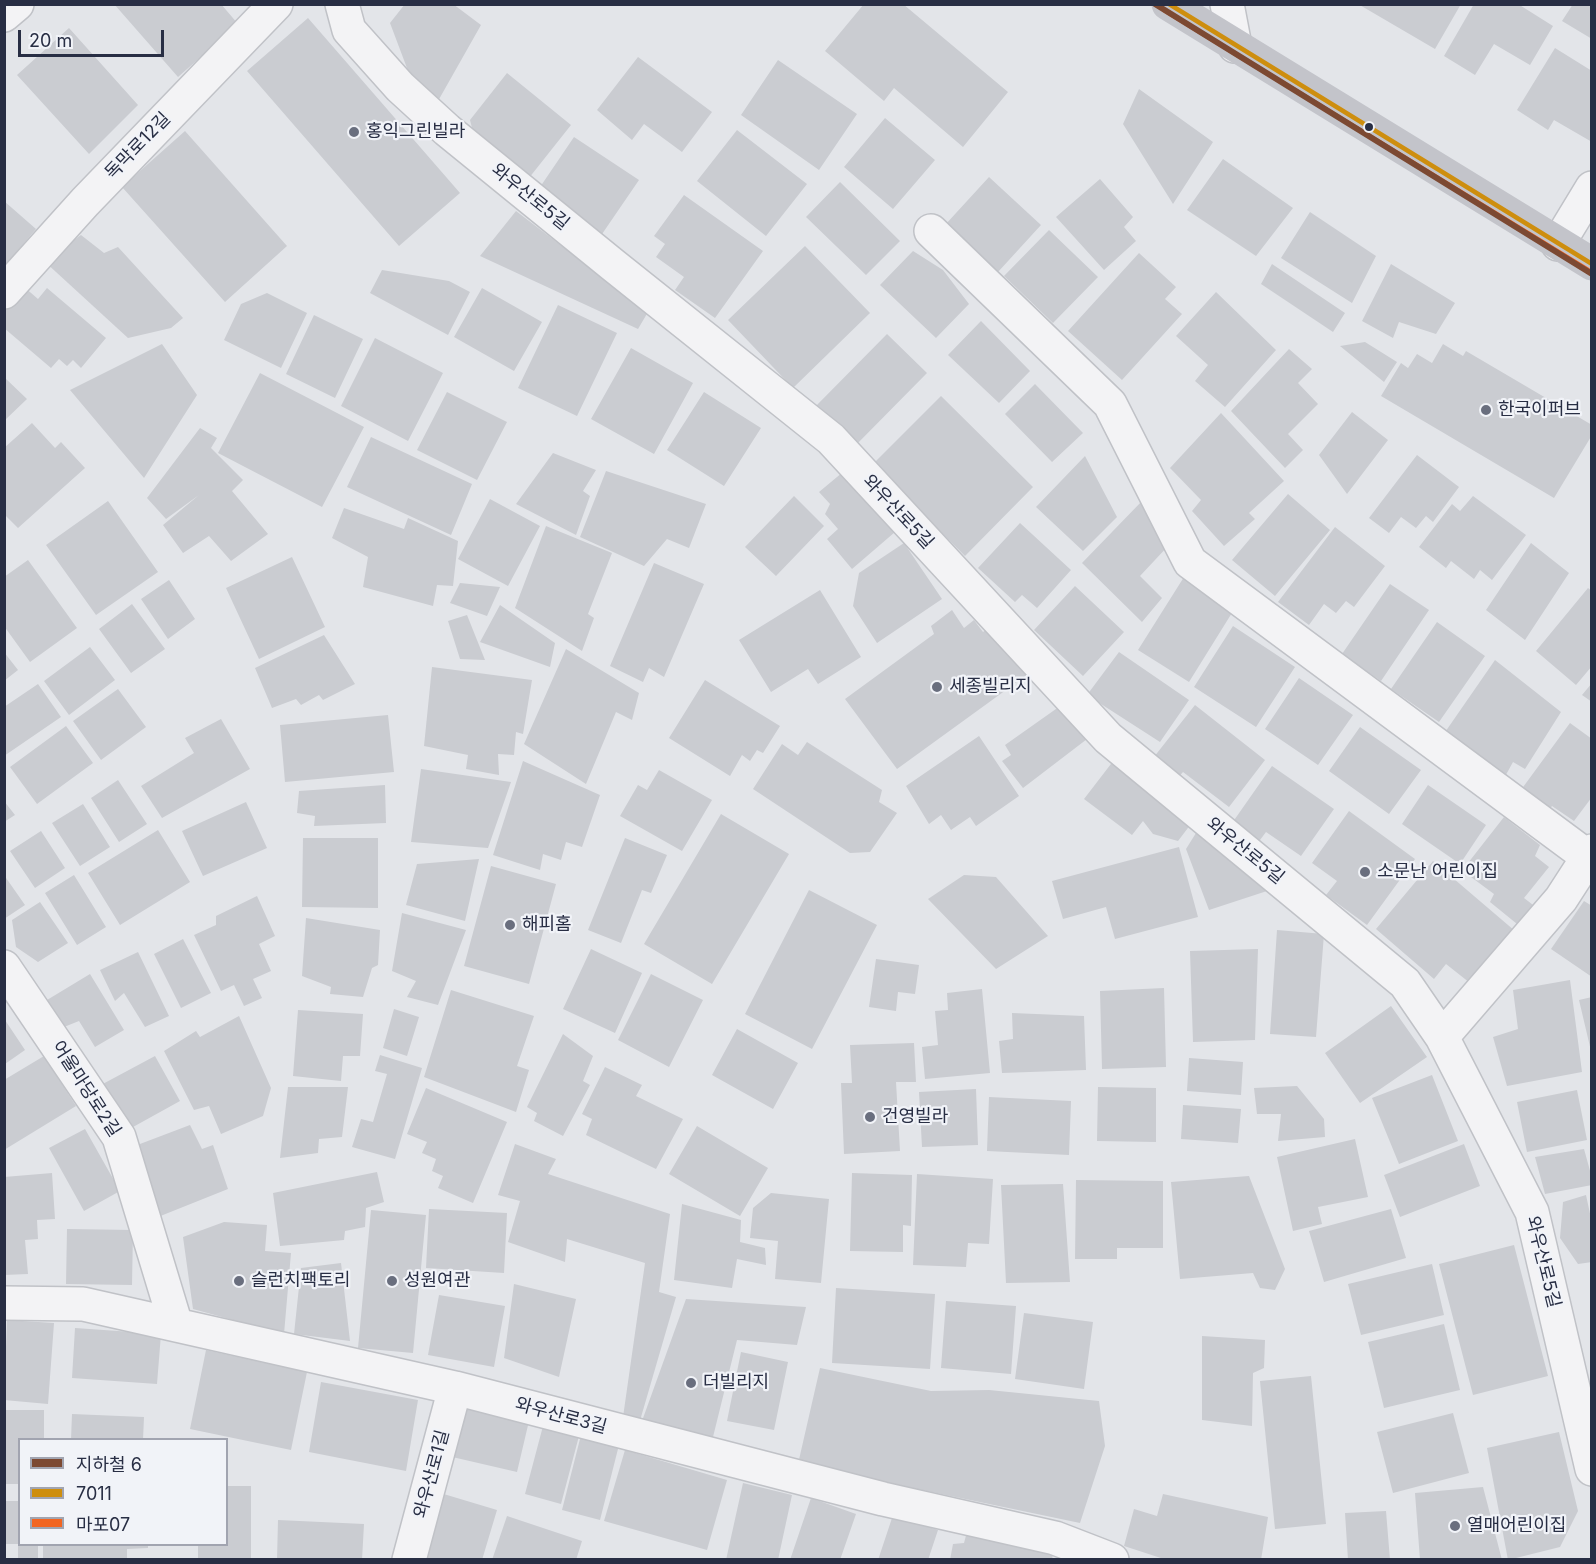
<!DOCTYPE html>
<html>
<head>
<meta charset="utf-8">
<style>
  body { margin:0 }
  #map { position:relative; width:1596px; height:1564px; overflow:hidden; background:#e3e5e9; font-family:Inter,"Noto Sans KR",sans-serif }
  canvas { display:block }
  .frame { position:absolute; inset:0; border:6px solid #282e44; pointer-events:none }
  .legend { position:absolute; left:18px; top:1438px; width:210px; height:108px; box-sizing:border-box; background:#f1f3f8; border:2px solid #a1a4b0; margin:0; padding:8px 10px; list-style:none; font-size:18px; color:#282e44 }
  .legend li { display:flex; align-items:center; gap:12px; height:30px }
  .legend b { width:30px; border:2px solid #a1a4b0 }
  .scale { position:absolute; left:18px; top:30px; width:146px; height:27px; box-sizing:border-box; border:3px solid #282e44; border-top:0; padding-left:8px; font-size:18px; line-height:21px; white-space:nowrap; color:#282e44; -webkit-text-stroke:4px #f1f3f8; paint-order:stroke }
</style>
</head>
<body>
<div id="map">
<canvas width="1596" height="1564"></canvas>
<div class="frame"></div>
<ul class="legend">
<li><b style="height:8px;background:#7c4932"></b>지하철 6</li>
<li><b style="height:8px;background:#ce8e0e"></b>7011</li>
<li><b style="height:8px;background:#f26522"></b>마포07</li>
</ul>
<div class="scale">20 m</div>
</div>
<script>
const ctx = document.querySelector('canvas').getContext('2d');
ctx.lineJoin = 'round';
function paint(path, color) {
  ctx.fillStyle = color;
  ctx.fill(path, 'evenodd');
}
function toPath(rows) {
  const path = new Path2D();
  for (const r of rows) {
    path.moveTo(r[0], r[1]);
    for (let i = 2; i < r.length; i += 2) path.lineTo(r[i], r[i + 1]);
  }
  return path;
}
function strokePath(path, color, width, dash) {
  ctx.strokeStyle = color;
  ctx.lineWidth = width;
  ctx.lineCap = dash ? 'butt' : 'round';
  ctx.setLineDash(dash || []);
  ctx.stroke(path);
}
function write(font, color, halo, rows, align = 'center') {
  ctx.font = font + ' Inter,"Noto Sans KR",sans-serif';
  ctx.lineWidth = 4.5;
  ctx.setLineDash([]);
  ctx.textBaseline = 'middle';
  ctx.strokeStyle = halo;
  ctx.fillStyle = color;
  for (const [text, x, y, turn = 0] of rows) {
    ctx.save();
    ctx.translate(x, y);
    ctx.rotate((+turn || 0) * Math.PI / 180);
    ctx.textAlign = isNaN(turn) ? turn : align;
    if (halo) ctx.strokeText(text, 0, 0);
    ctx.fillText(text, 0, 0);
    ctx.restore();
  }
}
const building = toPath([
  [114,4,221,4,238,24,178,77],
  [405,4,453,4,481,25,438,101,413,84,390,23],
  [864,4,903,4,1008,92,963,147,894,88,884,101,825,51],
  [1358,4,1461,4,1435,49],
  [1474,4,1518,4,1553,26,1530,65,1494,44,1475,75,1444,56],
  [1573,4,1592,4,1592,39,1562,21],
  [308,18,460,193,399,246,247,71],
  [69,28,138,105,89,154,17,75],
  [1555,48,1592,71,1592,142,1554,120,1548,130,1517,110],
  [638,57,712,112,682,152,644,124,632,140,597,110],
  [778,60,857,114,819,170,741,115],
  [507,73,571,125,525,183,476,144,470,120],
  [1139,89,1213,142,1173,204,1123,124],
  [885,118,935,160,893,209,844,167],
  [737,130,807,184,766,236,697,181],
  [185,131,287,246,225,302,122,187],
  [574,137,639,180,600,237,536,193],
  [1223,159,1293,208,1256,256,1187,210],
  [989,177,1041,225,998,272,945,225],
  [1100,179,1133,217,1124,227,1136,241,1104,270,1056,217],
  [840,182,900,241,866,275,806,217],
  [684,195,763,251,715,318,675,290,684,277,656,257,665,244,654,236],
  [4,201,36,229,4,267],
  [516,211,648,312,638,329,480,256],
  [1310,212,1376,256,1352,303,1281,258],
  [1049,230,1098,277,1053,323,1004,276],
  [81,235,104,253,118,247,183,318,171,328,128,338,44,261],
  [805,246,870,313,793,388,728,320],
  [913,251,943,270,969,304,936,338,880,285],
  [1139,253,1176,287,1165,299,1182,314,1122,380,1068,331],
  [1272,264,1345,313,1333,332,1261,284],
  [1391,264,1455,303,1436,334,1399,322,1393,338,1362,321],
  [382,270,449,281,470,292,448,335,370,293],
  [23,286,38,299,47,288,106,338,81,368,73,360,67,366,59,359,51,368,4,328,4,309],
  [482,288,542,322,514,371,454,337],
  [1216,292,1276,350,1225,407,1195,381,1208,365,1176,336],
  [267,293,307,313,281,368,224,340,241,304],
  [558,305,617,333,577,416,518,388],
  [314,315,363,339,335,398,286,374],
  [981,321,1030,371,999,403,948,355],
  [887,334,927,373,854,447,814,408],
  [375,338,443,373,408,441,341,406],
  [1365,342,1397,362,1384,382,1340,346],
  [162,344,197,395,144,478,70,390],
  [1443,344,1463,356,1466,351,1592,425,1592,435,1554,498,1381,396,1401,363,1408,368,1417,354,1432,363],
  [631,348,693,383,654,454,591,419],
  [1289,349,1312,369,1298,383,1318,404,1288,434,1303,450,1285,468,1231,411],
  [260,373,364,427,322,507,218,453],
  [4,377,27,399,4,421],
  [1035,384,1083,433,1052,462,1005,414],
  [447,392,507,422,477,480,417,450],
  [704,392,761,428,724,486,667,450],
  [941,396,1033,487,965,556,873,464],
  [1352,412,1388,440,1347,494,1319,455],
  [1221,413,1284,481,1249,513,1255,519,1224,546,1192,511,1201,500,1170,468],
  [32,423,55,448,61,442,85,468,18,528,4,514,4,448],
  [200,428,217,438,211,448,243,480,232,491,268,534,231,561,209,536,183,553,163,525,199,495,166,519,147,498],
  [371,437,472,484,451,535,347,487],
  [553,453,596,470,583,491,590,496,576,535,516,504],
  [1417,455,1459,487,1433,522,1426,516,1416,528,1401,517,1389,533,1369,518],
  [1085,456,1117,517,1083,551,1036,507],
  [606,471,706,504,689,548,667,539,644,566,580,537],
  [843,472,895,532,852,569,827,539,838,529,825,514,830,504,819,492],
  [1288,494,1330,530,1275,596,1232,560],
  [794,496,824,526,776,576,745,547],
  [1473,496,1526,535,1492,580,1480,570,1474,579,1451,561,1446,568,1419,547,1452,504,1460,511],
  [490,499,540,526,508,586,458,559],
  [108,501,158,572,96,615,46,545],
  [1142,501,1165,523,1156,533,1169,545,1140,576,1162,598,1142,622,1082,563],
  [344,508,404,529,408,518,458,541,453,586,437,585,433,606,363,587,368,557,332,538],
  [1020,523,1071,570,1037,608,1022,595,1015,602,978,568],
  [546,526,612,553,588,614,594,618,582,651,515,608],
  [1335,527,1385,566,1354,607,1346,601,1336,613,1324,604,1309,625,1278,602],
  [904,543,942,599,877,643,853,606,859,573],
  [1531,543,1569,573,1525,640,1486,610],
  [292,557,325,627,259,659,226,588],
  [28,560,77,628,30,662,4,626,4,577],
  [654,563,704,584,664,677,649,668,643,682,610,666],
  [1184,577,1235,608,1189,682,1138,650],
  [169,580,195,619,168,639,141,599],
  [460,583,500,587,487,616,450,603],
  [1390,584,1429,610,1381,681,1342,654],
  [1075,586,1124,632,1083,676,1034,630],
  [1588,588,1592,591,1592,666,1576,685,1536,651],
  [820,590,861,657,818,684,808,669,771,692,739,640],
  [132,604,165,649,131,673,99,629],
  [500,605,555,643,550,667,480,642],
  [952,610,964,628,974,620,983,632,993,625,1028,674,897,769,845,699,934,634,931,626],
  [467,615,485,660,460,659,448,621],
  [1437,622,1485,656,1439,722,1391,689],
  [1233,626,1295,667,1256,727,1194,687],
  [324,635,355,684,323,700,319,695,301,705,296,699,272,708,255,668],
  [90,647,115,680,69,715,44,681],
  [566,649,639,693,632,720,616,712,586,784,524,744],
  [4,652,18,670,4,681],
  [1119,652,1189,700,1160,742,1087,695],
  [1495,660,1561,712,1525,769,1513,762,1502,782,1441,738],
  [432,667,532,680,523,734,516,732,514,755,498,754,499,775,466,769,468,755,424,746],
  [1299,678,1353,715,1318,765,1265,729],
  [705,680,780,726,763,753,757,750,750,761,742,755,730,776,669,738],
  [1592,683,1592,702,1582,695],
  [38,684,61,717,4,756,4,707],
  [118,689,146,727,101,760,73,721],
  [1063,704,1091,736,1023,788,1002,761,1011,755,1005,745],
  [1195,705,1265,760,1229,807,1183,772,1175,781,1150,762],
  [388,715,394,772,285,782,280,725],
  [221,719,250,769,162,818,141,786,194,753,185,738],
  [1570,723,1592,739,1592,797,1574,821,1552,806,1545,815,1518,794],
  [66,726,93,763,37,804,10,767],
  [1360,727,1421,770,1389,814,1329,771],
  [979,736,1019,796,976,826,970,817,951,830,941,815,929,824,906,786],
  [807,742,882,790,879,802,897,813,870,852,850,853,753,789,782,744,798,755],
  [1114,760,1194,820,1178,841,1153,834,1143,821,1132,835,1084,799],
  [523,761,600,795,582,847,566,842,561,860,543,854,540,870,493,855],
  [1272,766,1334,809,1301,856,1266,832,1257,844,1230,826],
  [421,769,511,782,488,848,411,842],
  [659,770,712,800,682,851,620,816,638,785,647,790],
  [118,780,147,824,119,842,91,798],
  [385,785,386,823,314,826,315,816,297,813,299,791],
  [1428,785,1486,825,1460,864,1402,824],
  [4,801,15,815,4,822],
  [246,802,267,848,203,876,182,831],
  [83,804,110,847,80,866,52,823],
  [1349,811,1415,859,1367,925,1326,895,1337,881,1312,863],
  [721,814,789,854,712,984,644,944],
  [1504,817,1540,845,1535,856,1549,867,1524,898,1537,908,1522,928,1490,902,1494,894,1471,877,1476,869,1468,863],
  [1201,825,1269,881,1267,891,1209,910,1186,849],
  [158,830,190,882,120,925,88,873],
  [41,831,65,868,35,888,10,851],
  [303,838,378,838,378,908,302,907],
  [625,838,667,855,651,893,642,890,621,943,588,930],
  [1179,847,1198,917,1115,939,1106,907,1063,919,1052,881],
  [479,859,465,921,406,905,417,864],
  [1433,861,1515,931,1470,983,1446,964,1434,979,1376,929],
  [491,866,556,884,529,984,464,966],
  [4,875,25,905,4,919],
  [74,875,106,927,77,945,45,893],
  [964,875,996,877,1048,936,996,969,928,899],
  [809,890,877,925,812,1049,745,1014],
  [257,896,275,936,259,944,271,971,253,979,262,998,244,1006,234,985,221,991,194,935,216,925,216,916],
  [1584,901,1592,906,1592,977,1551,949],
  [40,902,68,943,38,962,16,947,12,920],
  [402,913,466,930,438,1005,407,997,416,981,392,971],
  [306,918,380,930,378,965,372,968,363,997,330,994,331,987,302,976],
  [1277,930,1324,934,1316,1037,1270,1034],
  [183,939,211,993,181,1008,154,954],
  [591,949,642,973,615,1033,563,1009],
  [1258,949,1255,1040,1193,1042,1190,951],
  [138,952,169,1016,145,1027,124,993,115,1001,100,970],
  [876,959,919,965,915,994,898,992,896,1011,869,1007],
  [90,974,124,1030,95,1047,79,1021,64,1027,47,1000],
  [651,974,703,1000,669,1067,618,1040],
  [1570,980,1582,1072,1507,1086,1493,1037,1518,1029,1513,990],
  [1164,988,1166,1067,1102,1069,1100,991],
  [982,989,990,1073,925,1079,922,1047,938,1045,935,1011,948,1010,947,993],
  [451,990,534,1016,517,1066,529,1070,516,1112,424,1077],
  [1592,997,1592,1051,1591,1051,1579,1000],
  [1391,1006,1427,1057,1360,1103,1325,1053],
  [394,1009,419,1017,407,1056,383,1048],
  [298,1010,363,1014,360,1056,343,1056,341,1081,293,1076],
  [1012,1013,1084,1016,1086,1070,1002,1073,999,1041,1013,1039],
  [239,1016,271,1088,263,1116,221,1134,209,1106,194,1110,164,1051,196,1031,200,1037],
  [5,1020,25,1050,5,1064],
  [737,1029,798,1063,773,1109,712,1075],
  [563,1034,593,1056,583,1081,590,1085,563,1136,534,1121,537,1113,527,1107],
  [914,1043,916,1082,896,1082,900,1151,844,1154,841,1083,852,1083,850,1045],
  [380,1055,422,1068,395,1159,352,1147,361,1119,373,1122,387,1074,375,1071],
  [44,1056,76,1106,4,1150,4,1080],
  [155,1056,180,1101,124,1132,99,1086],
  [1189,1058,1243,1062,1241,1095,1187,1091],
  [605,1067,642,1085,636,1096,683,1119,656,1169,586,1135,592,1119,582,1114],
  [1432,1075,1458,1141,1399,1164,1372,1098],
  [1297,1086,1324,1119,1325,1137,1278,1141,1281,1114,1257,1114,1254,1088],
  [288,1087,348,1087,342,1137,319,1139,318,1153,280,1158],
  [1098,1087,1156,1088,1156,1142,1097,1141],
  [426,1088,507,1122,473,1203,438,1188,443,1176,432,1171,436,1159,422,1153,427,1142,407,1134],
  [976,1089,978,1145,922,1147,919,1092],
  [1577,1090,1587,1140,1527,1152,1517,1102],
  [989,1097,1071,1101,1069,1155,987,1151],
  [1183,1105,1241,1109,1238,1143,1181,1139],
  [190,1125,202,1149,213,1145,228,1189,158,1217,132,1147],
  [697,1126,768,1168,740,1216,669,1174],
  [85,1129,120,1191,84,1211,49,1148],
  [1355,1139,1368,1197,1318,1207,1322,1224,1293,1231,1277,1157],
  [515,1144,556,1159,548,1174,670,1214,659,1292,676,1297,639,1424,623,1417,645,1263,567,1239,565,1262,508,1242,520,1201,498,1195],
  [1464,1144,1480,1186,1400,1217,1384,1175],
  [1584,1149,1592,1178,1592,1185,1545,1194,1535,1157],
  [377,1172,384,1202,366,1208,365,1227,345,1231,344,1240,280,1246,273,1193],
  [52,1173,55,1219,37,1220,38,1239,25,1240,28,1274,4,1275,4,1177],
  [852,1173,912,1175,911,1226,903,1225,903,1252,850,1251],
  [917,1174,993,1179,989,1244,968,1243,966,1267,913,1265],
  [1249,1176,1285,1269,1275,1290,1260,1288,1253,1273,1180,1279,1171,1182],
  [1076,1180,1163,1181,1163,1248,1117,1248,1117,1259,1075,1259],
  [1063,1184,1070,1282,1006,1283,1001,1185],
  [771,1193,829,1199,821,1283,775,1279,778,1241,750,1238,753,1208],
  [1586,1195,1592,1223,1592,1262,1578,1264,1560,1238,1563,1202],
  [682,1204,741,1220,740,1242,765,1248,766,1265,737,1259,732,1288,674,1280],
  [429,1209,507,1213,504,1273,426,1268],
  [1391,1209,1406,1258,1324,1282,1309,1231],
  [371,1210,426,1215,413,1353,358,1348],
  [224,1222,267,1225,265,1251,291,1253,284,1334,193,1309,183,1237],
  [67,1229,133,1230,132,1285,66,1284],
  [1514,1245,1548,1376,1473,1395,1439,1264],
  [341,1263,350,1341,294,1334,301,1268],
  [1432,1264,1444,1315,1361,1335,1348,1284],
  [514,1284,576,1299,559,1377,504,1358],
  [836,1288,935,1294,930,1369,832,1363],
  [439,1295,505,1306,494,1367,428,1355],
  [686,1299,806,1307,797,1345,737,1340,712,1441,642,1421],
  [946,1301,1016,1306,1011,1374,941,1368],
  [1024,1313,1093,1322,1084,1389,1015,1379],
  [7,1320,54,1323,48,1404,4,1400],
  [1444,1324,1460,1390,1384,1408,1368,1342],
  [75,1328,161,1334,157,1384,72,1378],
  [1202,1336,1265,1340,1264,1368,1253,1373,1252,1426,1202,1420],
  [206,1350,307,1372,291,1450,190,1429],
  [741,1352,788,1362,774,1430,727,1421],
  [820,1368,931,1391,989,1390,1099,1401,1105,1446,1080,1523,798,1464],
  [1311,1376,1326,1524,1275,1529,1260,1381],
  [321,1382,418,1400,406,1471,309,1452],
  [460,1404,529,1421,517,1472,448,1456],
  [4,1410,44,1410,44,1440,20,1440,20,1484,5,1484],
  [1453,1413,1469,1473,1393,1493,1377,1432],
  [72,1414,144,1417,143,1440,71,1440],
  [543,1426,579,1436,561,1504,525,1494],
  [582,1431,620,1441,600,1520,562,1510],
  [1559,1432,1578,1511,1560,1547,1508,1560,1487,1448],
  [625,1450,727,1480,707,1550,604,1521],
  [743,1483,792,1495,778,1560,726,1560],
  [226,1486,251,1486,251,1560,198,1560,198,1544,226,1544],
  [1483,1487,1502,1560,1420,1560,1415,1493],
  [437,1492,497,1510,482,1560,422,1560],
  [1163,1494,1268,1517,1261,1560,1167,1560,1124,1546,1134,1509,1157,1516],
  [811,1498,856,1514,840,1560,790,1560],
  [4,1501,20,1501,20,1544,4,1544],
  [1386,1511,1390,1560,1348,1560,1345,1513],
  [893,1515,938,1530,928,1560,878,1560],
  [507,1516,582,1541,576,1560,492,1560],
  [278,1520,364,1524,362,1560,277,1560],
  [968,1528,1053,1554,1052,1560,950,1560,953,1544,964,1543],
  [18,1544,38,1544,38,1560,18,1560],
  [43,1544,148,1544,148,1548,127,1549,127,1559,43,1560]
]);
const minor = toPath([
  [342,4,349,30,400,87,447,130,613,265,831,439,1108,738,1405,983,1442,1037,1532,1212,1592,1469],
  [1227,4,1235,46],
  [4,15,17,4],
  [931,231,1110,404,1190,562,1592,860],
  [1558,244,1592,188],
  [4,292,85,202,276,4],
  [4,967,119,1137,176,1325],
  [1442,1037,1561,899,1592,851],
  [4,1303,83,1304,455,1388,883,1499,1055,1538,1112,1560],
  [409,1560,455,1388]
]);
const secondary = toPath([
  [1168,4,1592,264]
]);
const bus1 = toPath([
  [1169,4,1592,264]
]);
const bus2 = toPath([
  [1164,10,1588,270]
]);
const metro1 = toPath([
  [1155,4,1592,274]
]);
const markers = [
  [1369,127,5,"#282e44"],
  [354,132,6,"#696e7e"],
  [1486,410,6,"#696e7e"],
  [937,687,6,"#696e7e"],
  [1365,872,6,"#696e7e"],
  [510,925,6,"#696e7e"],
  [870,1117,6,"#696e7e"],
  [239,1281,6,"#696e7e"],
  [392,1281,6,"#696e7e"],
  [691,1383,6,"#696e7e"],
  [1455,1526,6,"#696e7e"]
];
const poiNames = [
  ["홍익그린빌라",366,132],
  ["한국이퍼브",1498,410],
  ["세종빌리지",949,687],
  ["소문난 어린이집",1377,872],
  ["해피홈",522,925],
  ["건영빌라",882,1117],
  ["슬런치팩토리",251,1281],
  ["성원여관",404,1281],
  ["더빌리지",703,1383],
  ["열매어린이집",1467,1526]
];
const streetNames = [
  ["독막로12길",138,146,-46],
  ["와우산로5길",530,197,39],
  ["와우산로5길",898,512,47],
  ["와우산로5길",1245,851,39],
  ["어울마당로2길",86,1089,57],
  ["와우산로5길",1543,1262,76],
  ["와우산로3길",561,1416,15],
  ["와우산로1길",432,1474,-75]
];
paint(building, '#caccd1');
strokePath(minor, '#c0c2c7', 36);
strokePath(minor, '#f3f3f5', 33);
strokePath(secondary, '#c3c4ca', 33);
strokePath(bus1, '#ce8e0e', 4.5);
strokePath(bus2, '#f26522', 4.5);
strokePath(metro1, '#7c4932', 6);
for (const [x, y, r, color] of markers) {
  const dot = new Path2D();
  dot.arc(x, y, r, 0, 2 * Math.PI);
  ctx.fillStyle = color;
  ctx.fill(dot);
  strokePath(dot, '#f1f3f8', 2);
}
write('18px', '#282e44', '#f1f3f8', poiNames, 'left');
write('18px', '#282e44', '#f1f3f8', streetNames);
</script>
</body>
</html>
